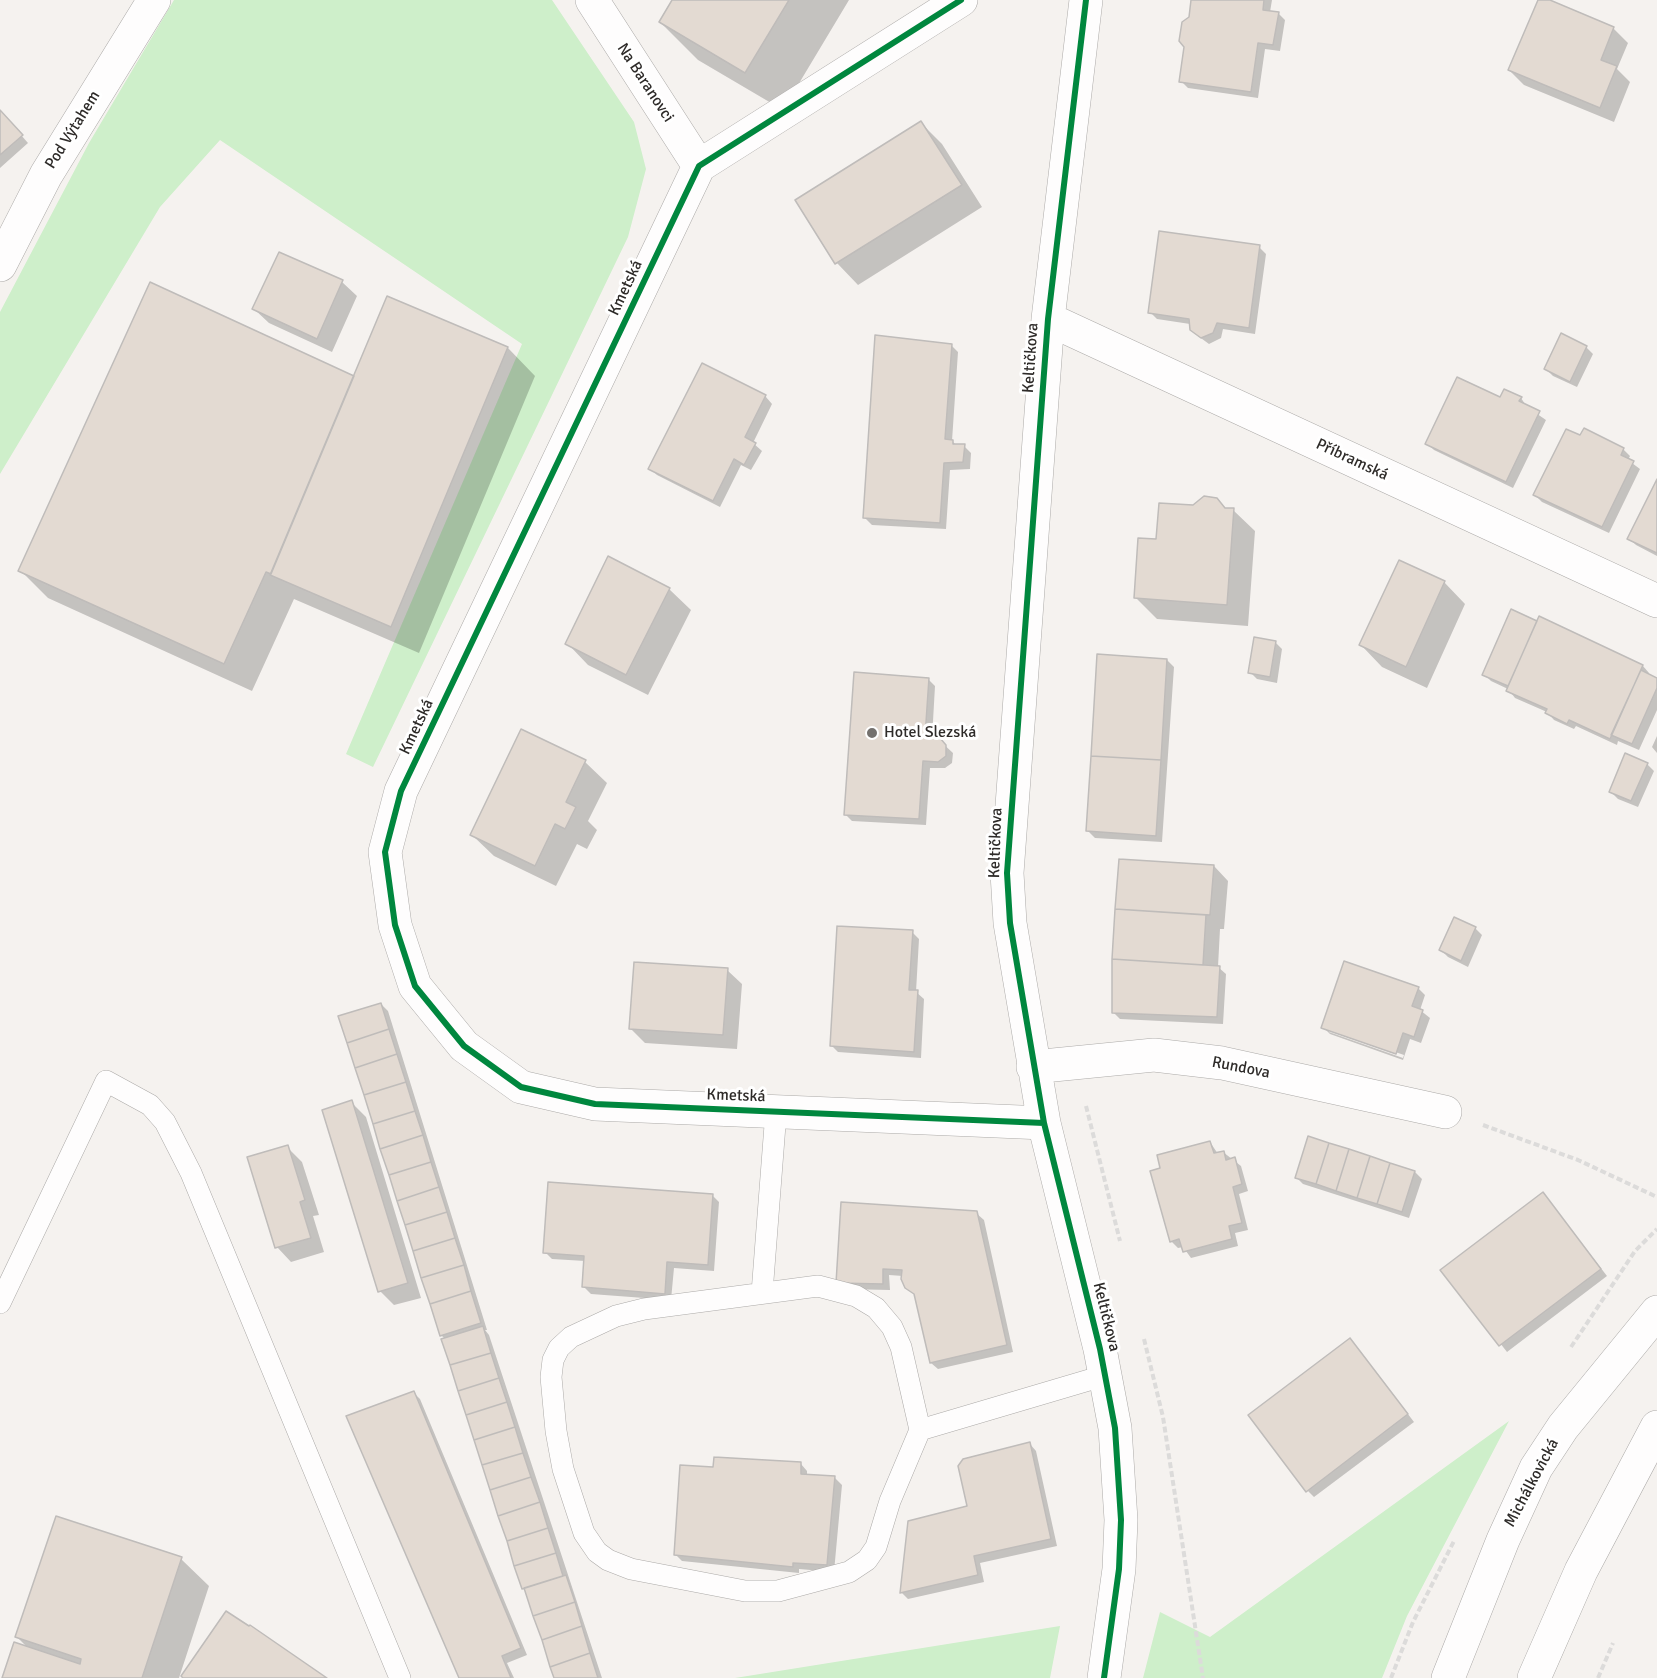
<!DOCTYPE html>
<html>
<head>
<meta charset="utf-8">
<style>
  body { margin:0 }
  canvas { display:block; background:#f5f2ef }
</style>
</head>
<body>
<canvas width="1657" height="1678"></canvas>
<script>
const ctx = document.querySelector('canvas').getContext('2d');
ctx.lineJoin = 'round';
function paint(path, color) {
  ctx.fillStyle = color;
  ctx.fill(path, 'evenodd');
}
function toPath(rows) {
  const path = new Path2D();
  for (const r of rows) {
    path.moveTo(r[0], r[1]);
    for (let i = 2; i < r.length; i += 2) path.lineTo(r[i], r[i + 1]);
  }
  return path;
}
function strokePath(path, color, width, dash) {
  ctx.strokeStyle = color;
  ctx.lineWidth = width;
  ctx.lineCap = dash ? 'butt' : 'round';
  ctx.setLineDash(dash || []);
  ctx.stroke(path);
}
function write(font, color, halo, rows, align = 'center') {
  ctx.font = font + ' Signika,sans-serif';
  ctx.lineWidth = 6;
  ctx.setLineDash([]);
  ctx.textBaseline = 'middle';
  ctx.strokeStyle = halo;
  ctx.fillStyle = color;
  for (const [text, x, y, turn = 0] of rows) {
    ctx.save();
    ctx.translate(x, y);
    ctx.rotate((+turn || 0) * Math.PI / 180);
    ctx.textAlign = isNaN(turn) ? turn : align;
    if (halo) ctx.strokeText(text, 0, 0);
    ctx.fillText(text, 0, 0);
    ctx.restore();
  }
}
const green = toPath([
  [174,0,552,0,634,122,646,169,628,237,373,767,346,754,522,344,220,140,160,207,0,474,0,312,89,143],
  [1509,1421,1407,1616,1382,1678,1143,1678,1160,1612,1210,1637],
  [1060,1626,1050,1678,735,1678]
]);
const shadow = toPath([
  [674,0,849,0,783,110,698,60,660,22],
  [1193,0,1272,0,1270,12,1278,13,1285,20,1280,51,1265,49,1258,98,1188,88,1181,81],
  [1539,0,1546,0,1613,28,1628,43,1617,69,1630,82,1614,122,1524,85,1509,70],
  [0,111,28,143,0,168],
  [921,123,942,144,982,207,858,285,837,263,797,201],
  [1259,247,1266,254,1255,334,1223,329,1221,338,1209,344,1194,333,1190,324,1157,319,1150,312],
  [342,282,357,296,332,352,269,323,254,309],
  [388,298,508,348,535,376,419,653,294,599,252,691,48,598,20,570,355,378],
  [951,345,958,352,952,441,956,445,964,446,971,453,970,469,950,470,946,529,872,525,865,518],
  [1586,347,1593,354,1577,387,1553,376,1546,369],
  [702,365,766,397,772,404,753,443,762,451,751,470,741,465,720,507,657,475,650,468],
  [1521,398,1527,407,1546,420,1513,488,1434,450,1427,443,1501,399],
  [1581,437,1623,449,1630,456,1628,460,1640,469,1609,533,1542,502,1535,495],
  [1657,482,1657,556,1636,545,1629,538],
  [1216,499,1226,509,1233,510,1255,531,1248,626,1157,619,1136,598,1158,541,1194,507],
  [1444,582,1465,604,1427,688,1382,667,1361,645],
  [669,589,691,610,648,695,588,665,567,643],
  [1539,618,1643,666,1649,673,1648,675,1657,680,1657,710,1639,750,1618,741,1617,745,1576,726,1574,729,1554,720,1547,712,1515,698,1508,689,1491,681,1484,674],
  [1275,642,1282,649,1277,683,1257,679,1250,672],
  [1167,660,1174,667,1162,842,1095,838,1088,831],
  [928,679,935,686,932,739,939,740,953,753,952,763,945,768,930,768,926,825,852,821,845,814],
  [522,731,585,762,607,783,588,821,597,830,587,849,577,844,556,886,494,856,472,835],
  [1657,736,1657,753,1652,747],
  [1647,764,1654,771,1638,807,1618,799,1611,792],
  [1120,860,1214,866,1228,881,1224,929,1220,929,1218,967,1226,974,1223,1024,1120,1019,1113,1012],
  [1475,928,1482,935,1468,967,1448,957,1441,950],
  [912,932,919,939,916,992,924,999,921,1058,838,1052,831,1045],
  [727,970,742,984,737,1049,645,1043,631,1029],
  [1418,988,1425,995,1420,1010,1430,1018,1421,1043,1410,1039,1403,1060,1330,1034,1323,1027],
  [1329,1029,1404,1055,1403,1058,1329,1032],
  [381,1004,388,1011,487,1330,485,1330,489,1335,602,1678,556,1678,445,1339,441,1335],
  [351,1102,366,1117,421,1298,394,1305,380,1291],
  [1210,1142,1218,1154,1223,1152,1241,1166,1248,1191,1239,1194,1248,1230,1235,1233,1238,1246,1191,1258,1183,1247,1178,1248,1171,1241,1162,1169],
  [287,1147,302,1162,319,1215,313,1216,324,1252,291,1262,277,1247],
  [1415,1172,1422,1179,1409,1218,1303,1184,1296,1177],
  [712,1195,719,1202,714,1271,674,1268,671,1300,591,1294,584,1287,585,1261,552,1259,545,1252],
  [1549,1201,1607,1276,1507,1352,1443,1270],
  [843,1204,976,1213,984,1220,1013,1352,938,1369,931,1363,916,1296,906,1287,903,1276,889,1275,890,1290,844,1289],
  [1357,1347,1414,1422,1314,1497,1308,1491],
  [413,1392,420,1399,527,1655,507,1663,514,1678,460,1678],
  [1030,1444,1036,1451,1057,1546,980,1563,984,1582,908,1599,901,1592,969,1508],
  [801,1464,807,1471,807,1476,835,1478,842,1485,834,1572,799,1569,799,1573,682,1561,675,1554,714,1469],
  [181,1559,209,1586,179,1678,4,1678,29,1649,17,1637]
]);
const building = toPath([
  [672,0,789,0,745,73,659,22,672,0],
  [1191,0,1264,0,1263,10,1279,12,1273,45,1258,43,1251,92,1179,82,1184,47,1179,41,1182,22,1189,17,1191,0],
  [1538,0,1550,0,1614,27,1601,60,1617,66,1600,108,1508,70,1538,0],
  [0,110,23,135,0,155,0,110],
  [921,121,962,185,835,264,795,200,921,121],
  [1159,231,1260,245,1249,328,1217,323,1213,333,1201,338,1190,330,1189,319,1148,313,1159,231],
  [279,252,343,280,317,339,252,309,279,252],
  [150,282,354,376,271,574,266,572,224,664,18,571,150,282],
  [387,296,508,347,391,627,270,575,387,296],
  [1561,333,1587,346,1570,382,1544,369,1561,333],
  [875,335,952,344,945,439,953,440,953,444,965,444,963,462,944,463,940,523,863,518,875,335],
  [702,363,766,395,745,437,756,443,744,465,734,459,713,501,648,469,702,363],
  [1457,377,1500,397,1504,389,1522,397,1519,401,1540,411,1506,482,1425,444,1457,377],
  [1584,428,1624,448,1621,455,1634,461,1602,527,1533,495,1566,429,1580,435,1584,428],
  [1657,479,1657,553,1627,539,1657,479],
  [1204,496,1217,498,1225,508,1234,508,1227,605,1134,598,1138,538,1156,539,1159,503,1193,505,1204,496],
  [608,556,670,588,626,675,565,644,608,556],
  [1399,560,1445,581,1406,667,1359,645,1399,560],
  [1511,609,1537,621,1508,686,1482,675,1511,609],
  [1539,616,1643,665,1610,739,1569,720,1567,724,1545,713,1547,709,1506,691,1539,616],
  [1254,637,1276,641,1270,677,1248,673,1254,637],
  [1097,654,1167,659,1161,760,1091,756,1097,654],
  [1641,670,1657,678,1657,688,1632,744,1611,735,1641,670],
  [854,672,929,678,925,737,940,738,946,745,946,756,938,762,923,761,919,819,844,815,854,672],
  [521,729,586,760,566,802,576,807,565,829,555,824,535,866,470,835,521,729],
  [1625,753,1648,763,1631,801,1609,792,1625,753],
  [1091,756,1161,760,1156,836,1086,831,1091,756],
  [1119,859,1214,865,1210,915,1115,909,1119,859],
  [1115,909,1206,915,1203,965,1112,959,1115,909],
  [1454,917,1476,927,1461,961,1439,950,1454,917],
  [837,926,913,930,909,990,918,990,914,1052,830,1046,837,926],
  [1112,959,1220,966,1217,1017,1112,1013,1112,959],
  [1344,961,1419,987,1412,1006,1423,1010,1414,1037,1403,1033,1396,1054,1321,1028,1344,961],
  [634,962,728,968,723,1035,629,1029,634,962],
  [381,1003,389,1029,347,1043,338,1016,381,1003],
  [389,1029,397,1054,355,1068,347,1043,389,1029],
  [397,1054,406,1082,364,1095,355,1068,397,1054],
  [406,1082,415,1111,373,1124,364,1095,406,1082],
  [352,1100,408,1283,378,1292,322,1110,352,1100],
  [415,1111,423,1135,380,1149,373,1124,415,1111],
  [423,1135,431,1162,389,1175,380,1149,423,1135],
  [1308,1136,1329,1143,1316,1184,1295,1178,1308,1136],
  [1210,1141,1214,1153,1224,1151,1226,1160,1235,1157,1242,1184,1233,1187,1242,1223,1229,1226,1232,1239,1183,1252,1179,1239,1170,1242,1150,1171,1160,1168,1157,1155,1210,1141],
  [1329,1143,1349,1149,1336,1191,1316,1184,1329,1143],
  [288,1145,305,1200,300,1202,311,1238,275,1248,247,1157,288,1145],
  [1349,1149,1370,1156,1357,1198,1336,1191,1349,1149],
  [1370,1156,1390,1163,1377,1204,1357,1198,1370,1156],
  [431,1162,439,1187,397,1201,389,1175,431,1162],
  [1390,1163,1415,1171,1402,1212,1377,1204,1390,1163],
  [548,1182,713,1194,708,1265,667,1262,665,1294,582,1287,584,1256,543,1253,548,1182],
  [439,1187,447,1212,405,1225,397,1201,439,1187],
  [1543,1192,1601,1269,1499,1346,1440,1270,1543,1192],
  [841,1202,977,1211,1007,1345,930,1363,914,1294,905,1288,901,1279,902,1270,883,1269,883,1284,836,1283,841,1202],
  [447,1212,455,1238,413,1251,405,1225,447,1212],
  [455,1238,464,1265,421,1278,413,1251,455,1238],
  [464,1265,471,1291,430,1304,421,1278,464,1265],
  [471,1291,481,1323,440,1336,430,1304,471,1291],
  [483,1326,491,1353,450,1365,441,1339,483,1326],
  [1350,1338,1408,1414,1306,1492,1248,1415,1350,1338],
  [491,1353,499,1378,458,1391,450,1365,491,1353],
  [499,1378,507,1402,466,1415,458,1391,499,1378],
  [414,1391,521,1648,502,1656,511,1678,459,1678,346,1416,414,1391],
  [507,1402,515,1427,474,1440,466,1415,507,1402],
  [515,1427,523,1453,482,1465,474,1440,515,1427],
  [1030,1442,1051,1539,974,1556,978,1575,900,1593,908,1521,967,1506,958,1466,963,1459,1030,1442],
  [523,1453,531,1477,490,1490,482,1465,523,1453],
  [714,1457,801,1462,801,1474,835,1476,827,1565,793,1563,793,1567,674,1555,680,1465,713,1467,714,1457],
  [531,1477,540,1502,498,1516,490,1490,531,1477],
  [540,1502,548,1528,507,1541,498,1516,540,1502],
  [56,1516,182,1557,142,1678,2,1678,14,1642,80,1664,81,1659,15,1637,56,1516],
  [548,1528,556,1553,514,1566,507,1541,548,1528],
  [556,1553,563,1576,522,1589,514,1566,556,1553],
  [566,1575,575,1602,533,1616,524,1588,566,1575],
  [575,1602,582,1626,542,1640,533,1616,575,1602],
  [226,1611,249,1626,250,1625,327,1678,183,1678,181,1676,226,1611],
  [582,1626,590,1653,550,1667,542,1640,582,1626],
  [590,1653,598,1678,554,1678,550,1667,590,1653]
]);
const path = toPath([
  [1086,1106,1120,1241],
  [1483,1125,1578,1160,1657,1197],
  [1144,1339,1163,1417,1203,1678],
  [1571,1347,1635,1251,1657,1229],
  [1391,1678,1413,1622,1454,1541],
  [1598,1678,1613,1643]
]);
const lane = toPath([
  [762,1293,776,1112],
  [0,1303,106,1081,150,1105,165,1122,191,1173,400,1678],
  [920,1430,901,1347,892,1327,876,1308,856,1296,818,1286,644,1309,616,1316,571,1337,559,1348,553,1360,551,1377,556,1431,563,1469,584,1533,597,1552,608,1560,631,1569,745,1591,778,1591,849,1572,867,1560,876,1547,890,1501,920,1430,1106,1375]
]);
const street = toPath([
  [592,0,699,166],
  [961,0,699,166,401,791,385,852,395,925,415,986,464,1046,521,1087,595,1104,1044,1123],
  [1086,0,1048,319,1007,873,1010,923,1044,1123,1100,1349,1115,1428,1121,1520,1119,1569,1104,1678],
  [0,265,46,175,154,0],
  [1048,319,1657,601],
  [1033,1067,1154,1055,1222,1063,1445,1112]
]);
const secondary = toPath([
  [1448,1678,1503,1540,1536,1468,1563,1427,1657,1312],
  [1534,1678,1581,1571,1657,1427]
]);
const cycleway = toPath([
  [961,0,699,166,401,791,385,852,395,925,415,986,464,1046,521,1087,595,1104,1044,1123],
  [1086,0,1048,319,1007,873,1010,923,1044,1123,1100,1349,1115,1428,1121,1520,1119,1569,1104,1678]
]);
const markers = [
  [872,733,6,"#74716e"]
];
const streetNames = [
  ["Na Baranovci",645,83,57],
  ["Pod Výtahem",73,130,-58],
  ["Kmetská",626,288,-65],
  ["Keltičkova",1031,358,-86],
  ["Příbramská",1352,460,25],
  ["Kmetská",417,727,-65],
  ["Keltičkova",996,843,-88],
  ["Rundova",1241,1068,11],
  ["Kmetská",736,1096,2],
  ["Keltičkova",1106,1317,76],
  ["Michálkovická",1532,1483,-62]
];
const poiNames = [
  ["Hotel Slezská",884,733]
];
paint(green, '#ceefca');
paint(shadow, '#0003');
paint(building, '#e3dad2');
strokePath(building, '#bfbcba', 1.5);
strokePath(lane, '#acaaa8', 22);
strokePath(street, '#acaaa8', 34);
strokePath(secondary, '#acaaa8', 34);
strokePath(path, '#dcdbda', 4, [6, 3]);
strokePath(lane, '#fefdfd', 21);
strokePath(street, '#fefdfd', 33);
strokePath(secondary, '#fefdfd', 33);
strokePath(cycleway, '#00873e', 6);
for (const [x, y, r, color] of markers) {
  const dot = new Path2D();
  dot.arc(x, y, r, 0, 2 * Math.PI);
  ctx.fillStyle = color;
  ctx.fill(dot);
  strokePath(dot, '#fff', 2);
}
write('16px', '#2e2b29', '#fff', streetNames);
write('16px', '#2e2b29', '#fff', poiNames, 'left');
</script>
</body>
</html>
